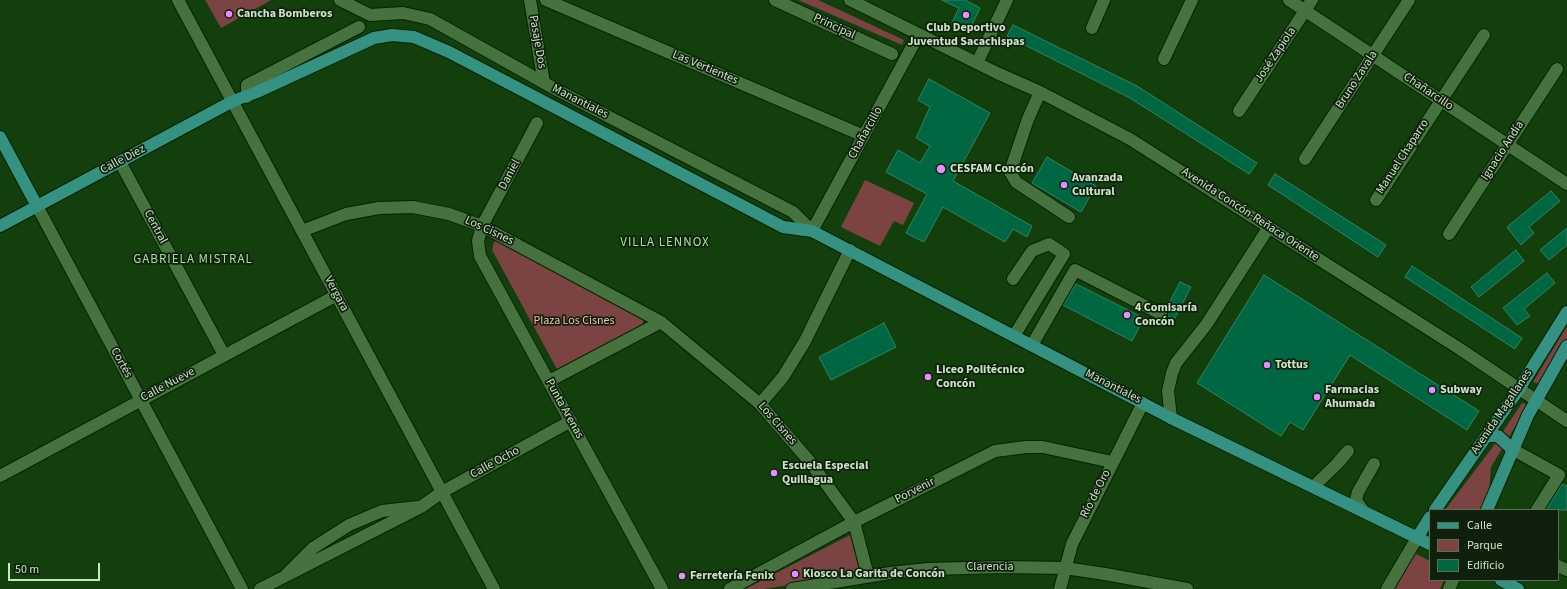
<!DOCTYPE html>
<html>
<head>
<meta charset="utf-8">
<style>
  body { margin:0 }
  #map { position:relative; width:1567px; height:589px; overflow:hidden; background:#133f0c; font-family:"Source Sans 3",sans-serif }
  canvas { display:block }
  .legend { position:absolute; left:1429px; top:509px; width:130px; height:72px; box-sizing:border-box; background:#0f210c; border:1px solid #5a6f56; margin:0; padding:5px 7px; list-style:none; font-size:12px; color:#cbe3c6 }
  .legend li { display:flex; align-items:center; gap:8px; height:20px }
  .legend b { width:20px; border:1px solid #5a6f56 }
  .scale { position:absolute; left:8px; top:563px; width:92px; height:18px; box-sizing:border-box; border:2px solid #cbe3c6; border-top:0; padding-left:5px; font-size:12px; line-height:14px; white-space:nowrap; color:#cbe3c6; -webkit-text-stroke:3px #0f210c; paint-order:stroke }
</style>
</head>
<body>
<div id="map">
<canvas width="1567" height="589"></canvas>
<ul class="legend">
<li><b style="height:5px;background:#359282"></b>Calle</li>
<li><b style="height:11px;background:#7c4343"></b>Parque</li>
<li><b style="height:11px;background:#006743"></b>Edificio</li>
</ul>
<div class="scale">50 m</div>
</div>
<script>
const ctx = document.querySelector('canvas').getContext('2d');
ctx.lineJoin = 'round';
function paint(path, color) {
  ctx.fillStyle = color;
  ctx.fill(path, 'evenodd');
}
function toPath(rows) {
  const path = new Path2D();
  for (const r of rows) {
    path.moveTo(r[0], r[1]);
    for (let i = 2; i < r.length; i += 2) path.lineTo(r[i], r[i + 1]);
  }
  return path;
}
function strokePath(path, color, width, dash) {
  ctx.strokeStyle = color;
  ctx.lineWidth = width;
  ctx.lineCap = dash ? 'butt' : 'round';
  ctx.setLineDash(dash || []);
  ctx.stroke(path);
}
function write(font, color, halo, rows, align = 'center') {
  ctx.font = font + ' "Source Sans 3",sans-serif';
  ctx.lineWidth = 3.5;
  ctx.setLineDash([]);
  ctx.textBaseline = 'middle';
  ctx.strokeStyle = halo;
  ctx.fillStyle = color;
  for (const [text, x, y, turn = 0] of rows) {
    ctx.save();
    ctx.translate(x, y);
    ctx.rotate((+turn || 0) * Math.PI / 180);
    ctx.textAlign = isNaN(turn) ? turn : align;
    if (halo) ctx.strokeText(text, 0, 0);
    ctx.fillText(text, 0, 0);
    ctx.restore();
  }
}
const green = toPath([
  [205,0,271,0,221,28],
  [798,0,818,0,904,40,902,45],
  [865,180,914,203,903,225,894,221,880,246,841,227],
  [500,238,643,316,643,328,558,371,492,250,494,242],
  [1567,326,1567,338,1539,384,1533,382],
  [1522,403,1528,405,1491,467,1489,492,1480,510,1445,510,1492,448],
  [850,535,860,573,764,589,745,589],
  [1414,553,1430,561,1430,580,1444,580,1440,589,1391,589]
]);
const building = toPath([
  [942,0,965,0,980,8,969,31,952,23,959,8,942,0],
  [1013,25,1137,86,1257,163,1249,174,1130,98,1007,36,1013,25],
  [929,79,990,113,953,181,1032,226,1027,237,1013,229,1005,242,943,207,924,242,906,233,927,194,886,172,898,150,920,163,930,146,916,138,930,107,918,100,929,79],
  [1047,157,1096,186,1081,212,1032,183,1047,157],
  [1275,174,1386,245,1378,257,1268,185,1275,174],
  [1551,191,1560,201,1529,227,1534,233,1521,245,1507,227,1551,191],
  [1567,228,1567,245,1549,260,1540,250,1567,228],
  [1516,250,1524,261,1479,297,1471,287,1516,250],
  [1412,266,1522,338,1515,349,1405,277,1412,266],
  [1547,273,1555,283,1524,309,1530,316,1517,325,1503,308,1547,273],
  [1264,275,1479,411,1467,430,1350,355,1303,430,1290,422,1281,436,1197,383,1264,275],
  [1180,282,1191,287,1174,320,1168,316,1166,309,1180,282],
  [1076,284,1144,318,1132,341,1063,305,1076,284],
  [884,323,896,347,831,380,819,357,884,323],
  [1562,484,1567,486,1567,510,1546,510,1562,484]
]);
const minor = toPath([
  [178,0,494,589],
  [340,0,370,15,403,13,430,19,557,90,793,212,812,231,919,34],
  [530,0,544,83],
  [546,0,864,136],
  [775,0,892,54],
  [850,0,997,73,1040,92,1130,139,1460,349,1567,421],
  [1289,0,1567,184],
  [1092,28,1104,0],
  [1164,59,1192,0],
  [977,63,1007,0],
  [1040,92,1028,119,1010,172,1016,182,1069,217],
  [247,97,247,85,359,27],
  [1239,111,1312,0],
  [537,123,482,226,478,241,480,256,662,589],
  [1305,159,1409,0],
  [120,162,224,355],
  [1376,200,1484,35],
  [37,206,242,589],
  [302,231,346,214,379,208,413,207,449,214,482,226,661,322,760,404,810,462,854,522,868,576],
  [1449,234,1557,69],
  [1013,279,1032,251,1049,244,1064,254,1014,336],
  [1032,345,1075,270,1161,314],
  [549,381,661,322],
  [760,404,783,377,805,341,850,250],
  [1171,418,1168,391,1172,373,1176,363,1206,325,1269,227],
  [1512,449,1559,475,1537,510],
  [0,476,337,295],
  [1313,487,1337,464,1348,451],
  [1364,512,1356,500,1358,492,1374,464],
  [1558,566,1567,570],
  [287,574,313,548,349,525,382,511,418,507],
  [260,589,421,507,442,492,571,421],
  [730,589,854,522,995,451,1026,447,1043,447,1112,462],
  [792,589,890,573,928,569,1004,567,1065,568,1105,574,1187,589],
  [1060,589,1072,544,1143,403],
  [1387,589,1417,538],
  [1449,589,1453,580]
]);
const major = toPath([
  [0,137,37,206],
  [0,226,233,101,257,92,374,38,392,35,414,37,449,52,783,227,812,231,1171,418,1430,544],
  [1486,436,1498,436,1512,449],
  [1435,510,1519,389,1567,312],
  [1487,510,1528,415,1567,346],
  [1417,538,1430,517],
  [1501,580,1518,589]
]);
const markers = [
  [229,14,4,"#ea8dfc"],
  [966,15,4,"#ea8dfc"],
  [941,169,5,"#ea8dfc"],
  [1064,185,4,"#ea8dfc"],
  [1127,315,4,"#ea8dfc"],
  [1267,365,4,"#ea8dfc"],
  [928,377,4,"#ea8dfc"],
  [1432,390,4,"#ea8dfc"],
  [1317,397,4,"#ea8dfc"],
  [774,473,4,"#ea8dfc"],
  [795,574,4,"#ea8dfc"],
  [682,576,4,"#ea8dfc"]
];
const poiNames = [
  ["Cancha Bomberos",237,14],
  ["Club Deportivo",966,28,"center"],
  ["Juventud Sacachispas",966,42,"center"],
  ["CESFAM Concón",950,169],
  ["Avanzada",1072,178],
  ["Cultural",1072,192],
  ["4 Comisaría",1135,308],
  ["Concón",1135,322],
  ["Tottus",1275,365],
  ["Liceo Politécnico",936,370],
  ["Concón",936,384],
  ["Farmacias",1325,390],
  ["Ahumada",1325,404],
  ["Subway",1440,390],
  ["Escuela Especial",782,466],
  ["Quillagua",782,480],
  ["Kiosco La Garita de Concón",803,574],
  ["Ferretería Fenix",690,576]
];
const streetNames = [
  ["Principal",834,27,25],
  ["Pasaje Dos",537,42,80],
  ["José Zapiola",1276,55,-56],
  ["Las Vertientes",705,68,23],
  ["Bruno Zavala",1357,80,-57],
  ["Chañarcillo",1428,92,34],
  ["Manantiales",580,102,27],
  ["Chañarcillo",866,133,-61],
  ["Ignacio Andía",1503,151,-57],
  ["Manuel Chaparro",1403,157,-57],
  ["Calle Diez",123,160,-28],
  ["Daniel",510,175,-62],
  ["Avenida Concón-Reñaca Oriente",1250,215,33],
  ["Central",155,227,62],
  ["Los Cisnes",489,231,25],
  ["Vergara",336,294,62],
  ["Cortés",121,363,62],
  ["Calle Nueve",168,385,-28],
  ["Manantiales",1113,387,27],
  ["Punta Arenas",564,409,61],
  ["Avenida Magallanes",1502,412,-56],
  ["Los Cisnes",777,424,49],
  ["Calle Ocho",495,463,-29],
  ["Porvenir",915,491,-27],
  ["Río de Oro",1096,494,-63],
  ["Clarencia",990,567]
];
const parkNames = [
  ["Plaza Los Cisnes",574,321]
];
const neighbourhoodNames = [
  ["VILLA LENNOX",665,243],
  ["GABRIELA MISTRAL",193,260]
];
paint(green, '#7c4343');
paint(building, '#006743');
strokePath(building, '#36815f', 1);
strokePath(minor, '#032400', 14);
strokePath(major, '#032400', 14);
strokePath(minor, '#45723e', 12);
strokePath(major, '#359282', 12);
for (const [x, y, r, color] of markers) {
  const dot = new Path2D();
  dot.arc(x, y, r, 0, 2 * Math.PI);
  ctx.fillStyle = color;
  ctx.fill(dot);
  strokePath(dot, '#0f210c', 1.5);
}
write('bold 12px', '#cbe3c6', '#0f210c', poiNames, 'left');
write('12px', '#cbe3c6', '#0f210c', streetNames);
write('12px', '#f9b6b4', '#0f210c', parkNames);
ctx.letterSpacing = '1px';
write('13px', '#a9daa1', '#0f210c', neighbourhoodNames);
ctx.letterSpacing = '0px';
</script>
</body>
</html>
